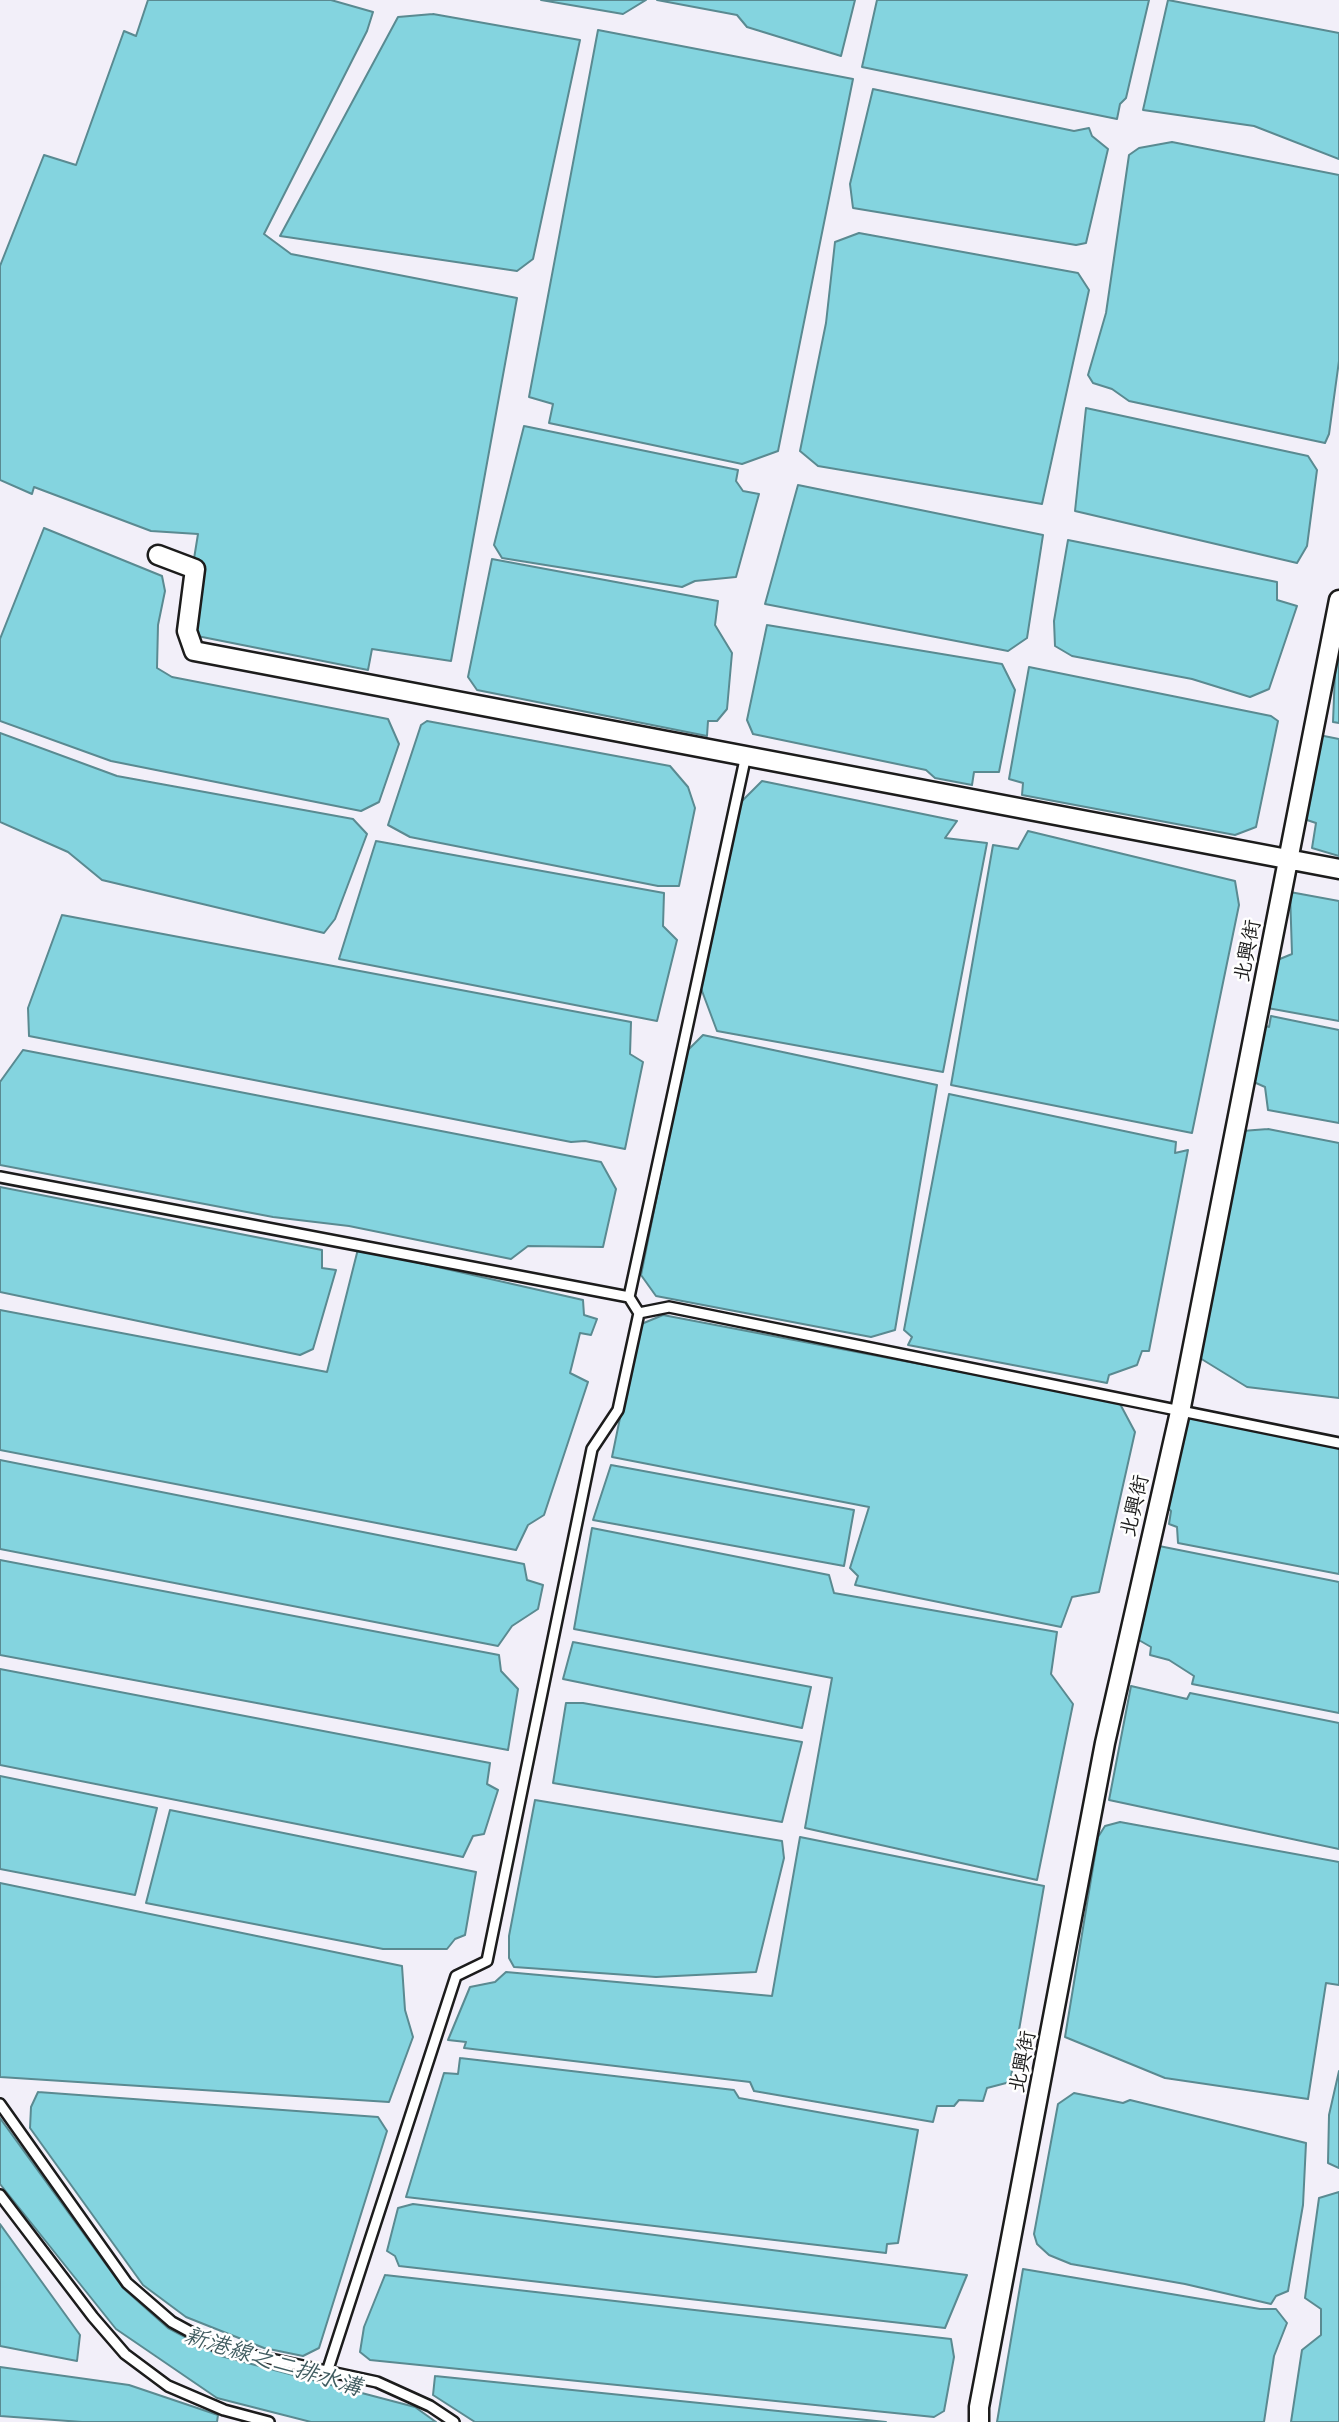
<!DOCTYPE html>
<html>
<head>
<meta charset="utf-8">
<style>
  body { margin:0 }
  canvas { display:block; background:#f2eff9 }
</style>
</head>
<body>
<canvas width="1339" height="2422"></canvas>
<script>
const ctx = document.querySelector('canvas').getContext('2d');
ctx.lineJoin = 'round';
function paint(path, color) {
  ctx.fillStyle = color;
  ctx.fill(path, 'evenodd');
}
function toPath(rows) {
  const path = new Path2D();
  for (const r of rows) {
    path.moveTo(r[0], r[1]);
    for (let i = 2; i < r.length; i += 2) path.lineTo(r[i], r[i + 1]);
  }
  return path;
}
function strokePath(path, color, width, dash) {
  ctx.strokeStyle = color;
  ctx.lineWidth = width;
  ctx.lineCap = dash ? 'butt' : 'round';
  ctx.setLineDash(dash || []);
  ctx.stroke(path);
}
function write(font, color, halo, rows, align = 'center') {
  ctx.font = font + ' "Comic Neue","LXGW WenKai TC",sans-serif';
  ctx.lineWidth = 5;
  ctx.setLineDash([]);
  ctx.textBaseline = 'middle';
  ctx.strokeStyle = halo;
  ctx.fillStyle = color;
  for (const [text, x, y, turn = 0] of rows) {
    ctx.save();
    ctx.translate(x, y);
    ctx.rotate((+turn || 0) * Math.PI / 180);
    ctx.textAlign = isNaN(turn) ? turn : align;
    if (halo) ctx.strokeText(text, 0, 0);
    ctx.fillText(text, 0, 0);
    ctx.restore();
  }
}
const water = toPath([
  [148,0,331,0,373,12,367,31,264,234,291,254,517,298,451,661,372,649,368,670,182,633,198,534,151,531,34,487,32,494,0,480,0,266,44,155,76,165,124,31,136,36,148,0],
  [541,0,646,0,623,14,541,0],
  [657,0,855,0,841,56,747,27,737,15,657,0],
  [877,0,1149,0,1126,98,1120,104,1117,119,862,67,877,0],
  [1168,0,1339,33,1339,159,1254,126,1143,110,1168,0],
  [433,14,580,40,533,259,517,271,280,236,398,17,433,14],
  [598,30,853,79,778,451,742,464,549,423,553,404,529,397,598,30],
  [873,89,1074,131,1089,128,1092,136,1108,149,1086,243,1076,245,853,208,850,184,873,89],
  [1172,142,1339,175,1339,361,1329,434,1325,443,1129,401,1112,389,1093,383,1088,375,1106,313,1129,155,1139,148,1172,142],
  [859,233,1078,273,1089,290,1042,504,818,466,800,451,826,323,835,242,859,233],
  [1086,408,1308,456,1317,470,1307,546,1297,563,1075,511,1086,408],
  [524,426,738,470,736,481,743,491,759,494,736,577,695,581,682,587,502,558,494,545,524,426],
  [798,485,1043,535,1027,638,1008,651,765,604,798,485],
  [44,528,162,576,165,591,158,625,157,668,172,677,388,719,399,744,379,802,361,811,111,761,0,721,0,639,44,528],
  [1068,540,1277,582,1277,600,1297,606,1269,689,1250,697,1192,679,1072,656,1055,646,1054,621,1068,540],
  [492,559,718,601,715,625,732,653,727,709,717,721,708,721,707,736,477,690,468,677,492,559],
  [1338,599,1339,599,1339,723,1333,722,1338,599],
  [767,625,1002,664,1015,690,999,772,974,772,972,785,935,778,926,770,753,734,747,720,767,625],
  [1029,667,1271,716,1278,721,1256,827,1235,835,1022,795,1023,783,1009,779,1029,667],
  [427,721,670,766,688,787,695,808,679,886,658,886,410,837,388,825,421,725,427,721],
  [0,733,117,776,353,819,367,834,335,919,324,933,102,880,68,852,0,822,0,733],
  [1319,735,1339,739,1339,856,1312,848,1316,823,1298,817,1319,735],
  [762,781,957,821,945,838,987,843,943,1072,717,1031,699,983,741,802,762,781],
  [1028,831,1235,881,1239,905,1192,1133,951,1085,993,845,1018,849,1028,831],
  [376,841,664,893,663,926,677,940,657,1021,339,959,376,841],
  [1290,892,1339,901,1339,1021,1262,1007,1270,963,1292,954,1290,892],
  [62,915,631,1022,630,1054,643,1062,625,1149,585,1141,571,1142,29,1036,28,1008,62,915],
  [1271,1016,1339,1030,1339,1123,1268,1110,1265,1087,1247,1079,1260,1024,1269,1027,1271,1016],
  [703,1035,937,1085,895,1330,871,1337,656,1296,641,1275,686,1052,703,1035],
  [23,1050,601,1162,616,1189,603,1247,528,1246,511,1259,349,1226,273,1217,0,1165,0,1082,23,1050],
  [949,1094,1176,1142,1175,1153,1188,1150,1149,1351,1142,1351,1137,1365,1109,1375,1107,1383,908,1345,912,1337,904,1330,949,1094],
  [1268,1129,1339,1143,1339,1398,1247,1387,1195,1355,1242,1131,1268,1129],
  [0,1187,322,1250,322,1268,336,1270,313,1349,300,1355,0,1292,0,1187],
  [358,1249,583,1300,584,1315,597,1319,591,1335,580,1333,570,1373,588,1382,544,1515,528,1525,516,1550,0,1450,0,1310,327,1372,358,1249],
  [663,1315,1119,1402,1135,1432,1099,1592,1072,1597,1061,1627,855,1585,858,1576,850,1568,869,1507,612,1457,639,1325,663,1315],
  [1186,1416,1339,1445,1339,1574,1178,1543,1177,1527,1169,1524,1171,1511,1164,1504,1186,1416],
  [0,1460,524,1564,527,1580,543,1585,538,1609,512,1626,498,1646,0,1549,0,1460],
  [611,1465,854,1510,844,1566,593,1520,611,1465],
  [592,1528,829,1575,834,1593,1057,1632,1051,1674,1073,1704,1037,1880,805,1828,832,1678,574,1629,592,1528],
  [1154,1545,1339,1582,1339,1713,1192,1684,1194,1676,1169,1660,1150,1655,1151,1647,1137,1639,1154,1545],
  [0,1560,499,1655,501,1671,518,1689,508,1750,0,1655,0,1560],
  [573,1642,811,1687,802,1728,563,1679,573,1642],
  [0,1669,490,1763,487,1784,498,1790,484,1834,473,1836,463,1857,0,1765,0,1669],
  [1131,1686,1187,1699,1190,1693,1339,1723,1339,1849,1109,1800,1131,1686],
  [566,1703,583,1703,802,1742,782,1822,553,1783,566,1703],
  [0,1776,157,1808,135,1895,0,1869,0,1776],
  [535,1800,782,1841,784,1858,756,1972,656,1977,514,1967,509,1958,509,1936,535,1800],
  [170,1810,476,1872,465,1935,455,1939,447,1949,383,1949,146,1903,170,1810],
  [1120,1822,1339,1862,1339,1985,1326,1983,1308,2099,1165,2078,1065,2037,1098,1837,1105,1826,1120,1822],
  [800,1837,1044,1886,1010,2082,987,2088,983,2101,959,2100,954,2106,937,2106,933,2122,754,2091,750,2082,464,2048,466,2042,448,2040,470,1987,495,1982,506,1972,772,1996,800,1837],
  [0,1883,402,1966,405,2010,413,2037,389,2102,0,2077,0,1883],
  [460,2058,734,2090,739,2098,918,2130,898,2243,887,2244,886,2253,406,2197,444,2073,458,2074,460,2058],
  [1339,2071,1339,2168,1328,2163,1329,2115,1339,2071],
  [38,2092,378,2117,387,2131,319,2348,303,2356,264,2348,186,2317,143,2285,30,2128,31,2107,38,2092],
  [1074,2093,1123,2103,1130,2100,1306,2143,1303,2205,1288,2291,1276,2296,1271,2304,1185,2284,1071,2264,1049,2255,1037,2244,1034,2234,1058,2104,1074,2093],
  [0,2118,123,2288,168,2328,221,2356,415,2407,436,2422,311,2422,217,2398,116,2329,0,2184,0,2118],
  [1339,2192,1339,2422,1291,2422,1302,2350,1321,2335,1321,2309,1305,2298,1319,2198,1339,2192],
  [413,2204,967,2275,945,2328,399,2266,395,2256,387,2251,398,2208,413,2204],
  [0,2224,80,2335,77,2361,0,2346,0,2224],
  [1023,2269,1260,2309,1276,2309,1287,2323,1274,2356,1264,2422,997,2422,1023,2269],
  [385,2275,951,2339,954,2357,944,2411,934,2417,370,2360,360,2352,364,2327,385,2275],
  [0,2367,129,2385,218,2415,217,2422,82,2422,0,2416,0,2367],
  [435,2376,886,2422,475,2422,433,2395,435,2376]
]);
const lane = toPath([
  [0,1177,629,1297,639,1313,669,1307,1339,1443],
  [629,1297,746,755],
  [0,2104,127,2283,172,2322,220,2348,377,2382,430,2406,454,2422],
  [0,2195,93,2317,125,2354,168,2386,224,2410,269,2422],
  [327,2372,456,1976,487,1961,592,1449,618,1410,639,1313]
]);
const street = toPath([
  [158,555,195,569,187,631,194,651,1339,869],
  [979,2422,979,2407,1105,1743,1180,1412,1339,600]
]);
const streetNames = [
  ["北興街",1248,951,-79],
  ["北興街",1135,1506,-77],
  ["北興街",1023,2062,-79]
];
const waterNames = [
  ["新港線之二排水溝",273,2362,17]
];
paint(water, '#84d4df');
strokePath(water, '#5a8a91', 2);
strokePath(lane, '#1c1c1c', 14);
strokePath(street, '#1c1c1c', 23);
strokePath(lane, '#fff', 9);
strokePath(street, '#fff', 18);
write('21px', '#1c1c1c', '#fff', streetNames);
write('italic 23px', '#405c60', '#fff', waterNames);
</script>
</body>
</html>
